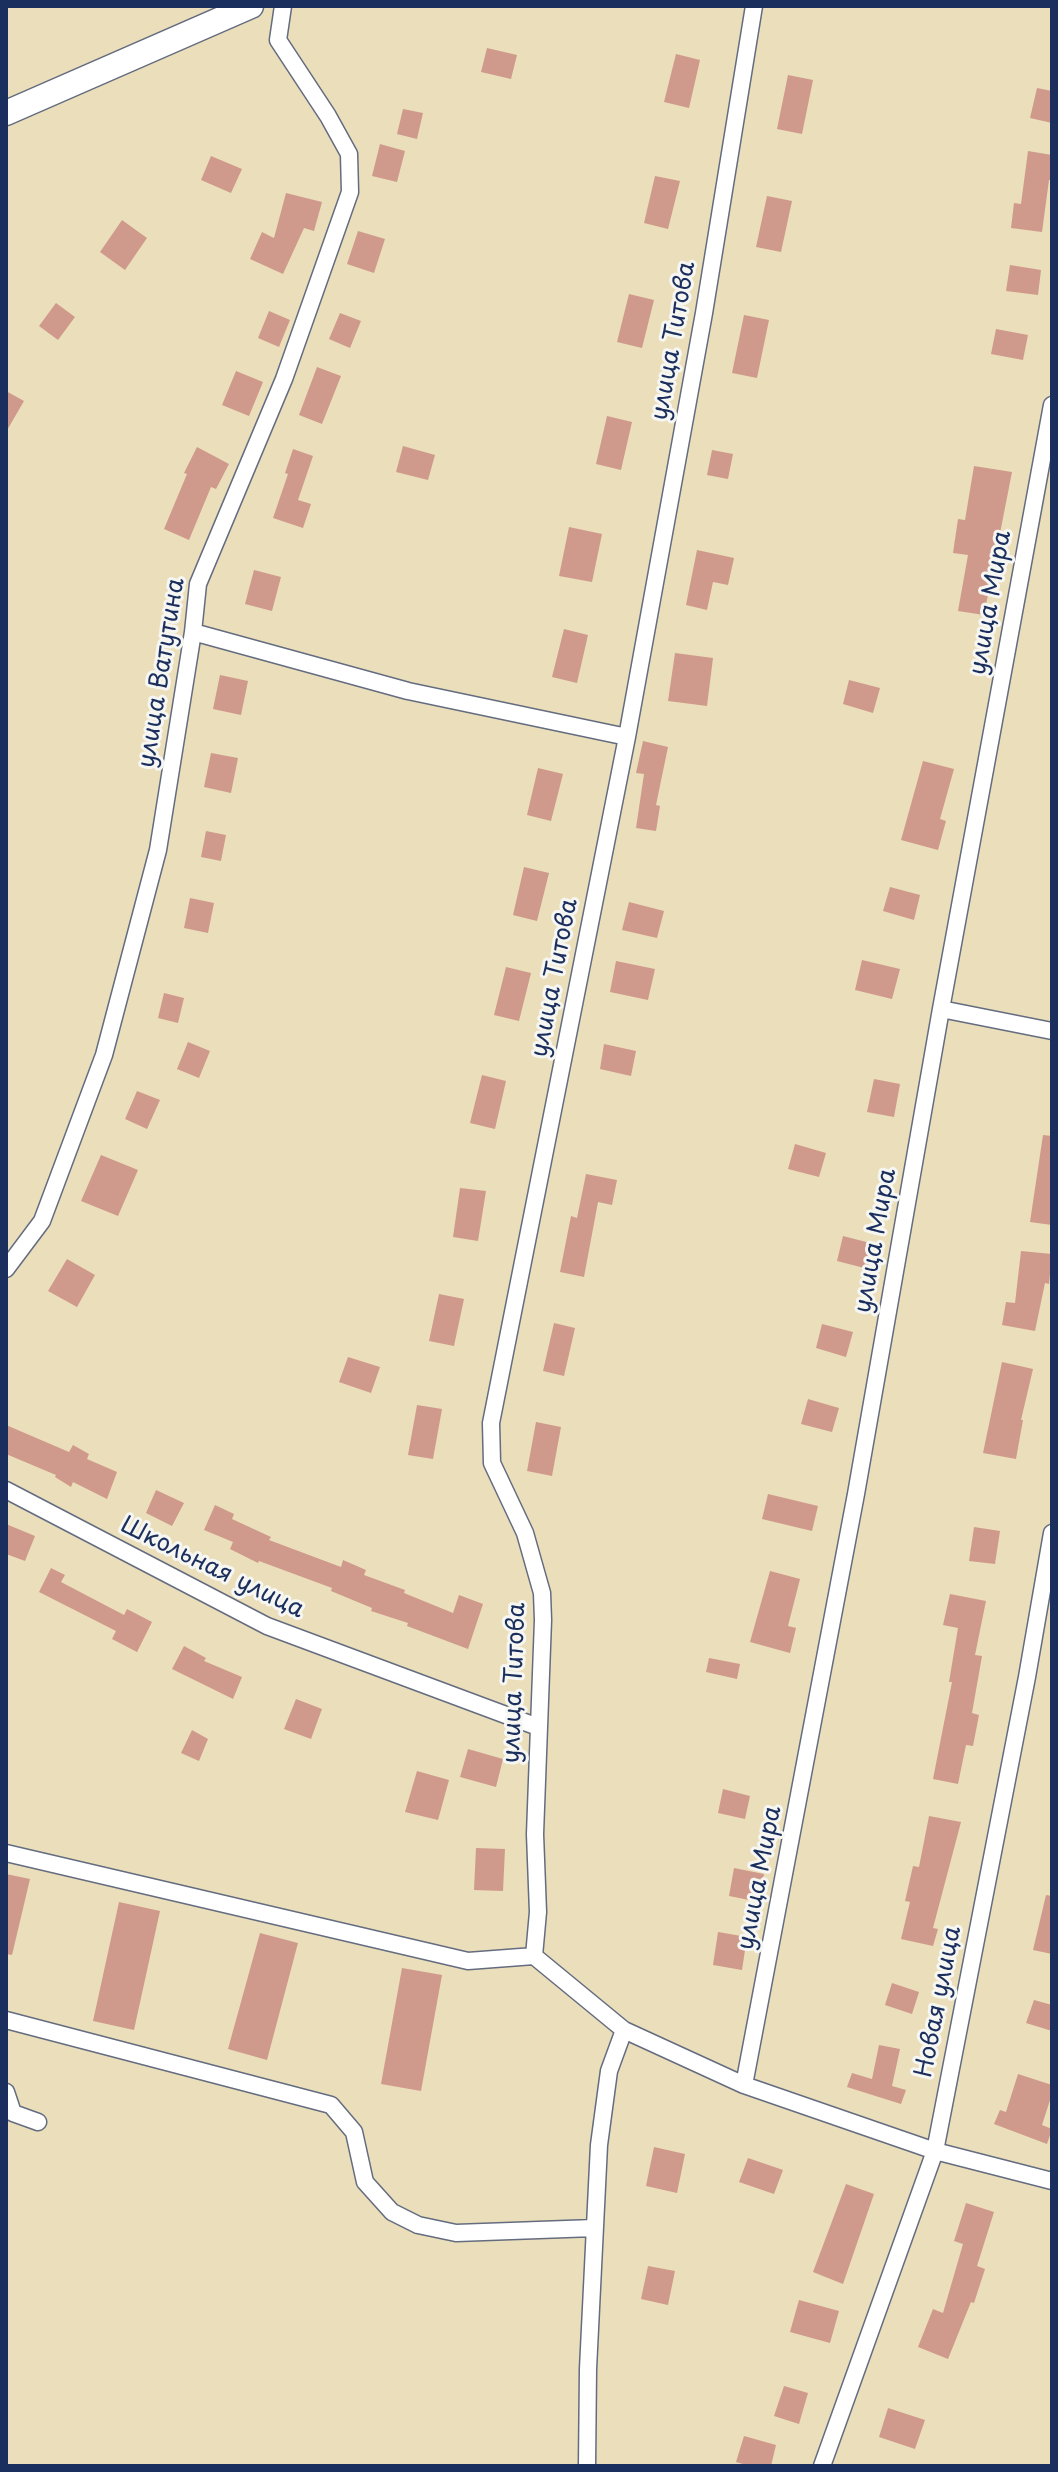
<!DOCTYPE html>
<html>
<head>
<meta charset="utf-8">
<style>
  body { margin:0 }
  #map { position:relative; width:1058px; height:2472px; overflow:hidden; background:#ebdebb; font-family:"Playpen Sans",sans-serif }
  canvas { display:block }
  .frame { position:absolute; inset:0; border:8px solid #1b2f5e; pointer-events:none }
</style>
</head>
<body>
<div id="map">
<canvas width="1058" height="2472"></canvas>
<div class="frame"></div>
</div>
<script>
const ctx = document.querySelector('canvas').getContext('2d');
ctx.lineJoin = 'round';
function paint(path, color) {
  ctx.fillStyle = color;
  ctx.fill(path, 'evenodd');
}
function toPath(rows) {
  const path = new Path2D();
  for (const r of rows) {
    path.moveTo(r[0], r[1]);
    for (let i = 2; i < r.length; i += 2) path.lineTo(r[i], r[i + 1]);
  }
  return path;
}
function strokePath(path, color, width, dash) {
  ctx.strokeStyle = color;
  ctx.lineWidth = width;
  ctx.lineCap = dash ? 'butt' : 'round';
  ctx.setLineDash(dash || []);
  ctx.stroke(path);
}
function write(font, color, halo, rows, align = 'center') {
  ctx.font = font + ' "Playpen Sans",sans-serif';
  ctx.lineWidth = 6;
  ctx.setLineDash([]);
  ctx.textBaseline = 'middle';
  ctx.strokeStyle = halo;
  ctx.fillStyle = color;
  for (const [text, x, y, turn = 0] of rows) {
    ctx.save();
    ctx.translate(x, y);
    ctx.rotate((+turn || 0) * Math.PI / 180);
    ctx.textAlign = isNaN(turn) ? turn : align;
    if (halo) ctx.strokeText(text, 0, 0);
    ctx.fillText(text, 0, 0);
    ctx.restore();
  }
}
const building = toPath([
  [487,48,517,55,511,79,481,72],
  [676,54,700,60,689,108,664,102],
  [788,75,813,80,802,134,777,129],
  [1037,88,1052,91,1052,123,1030,118],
  [403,109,423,113,417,139,397,134],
  [380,144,405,151,397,182,372,176],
  [1028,151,1052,155,1052,180,1049,180,1042,232,1011,228,1014,203,1021,204],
  [211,156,242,169,231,193,201,180],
  [655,176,680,181,668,229,644,223],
  [286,193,322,202,314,231,304,228,283,274,250,259,262,232,274,238],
  [767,196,792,201,781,252,756,247],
  [122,220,147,238,125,270,100,252],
  [358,231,385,239,374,273,347,264],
  [1010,265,1041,270,1038,295,1006,291],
  [629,294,654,300,642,348,617,342],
  [56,303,75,317,58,340,39,326],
  [269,311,290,320,279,347,258,338],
  [340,313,361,321,350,348,329,339],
  [744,315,769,320,757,378,732,373],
  [996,329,1028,335,1023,360,991,354],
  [317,367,341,376,322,424,299,415],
  [236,371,263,382,249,416,222,405],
  [6,391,24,401,6,432],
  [607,416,632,422,621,470,596,464],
  [403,446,435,455,428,480,396,472],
  [197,447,229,464,216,489,211,487,189,540,164,529,187,474,184,473],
  [293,449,313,456,298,500,311,504,303,528,273,518,288,474,285,473],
  [712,450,733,454,728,479,707,475],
  [974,466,1012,472,984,615,958,611,968,555,953,553,958,519,965,520],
  [569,527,602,534,592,582,559,576],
  [697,550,734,558,728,585,713,582,707,610,686,605],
  [254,570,281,577,272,611,245,604],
  [564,629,588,635,577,683,552,677],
  [675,653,713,658,707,706,668,701],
  [220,675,248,681,241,715,213,709],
  [849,680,880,688,873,713,843,704],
  [643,741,668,747,656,805,660,806,656,831,636,828,644,774,636,773],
  [211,753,238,758,231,793,204,787],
  [923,761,954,769,940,819,946,821,938,850,901,840],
  [538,768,563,774,551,821,527,815],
  [206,831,226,835,221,861,201,857],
  [524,867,549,873,537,921,513,915],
  [890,887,920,895,914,920,883,911],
  [190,898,214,903,208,933,184,928],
  [629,902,664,911,657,938,622,930],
  [862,960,900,969,892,999,855,990],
  [616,961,655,969,648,1000,610,992],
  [506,967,531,973,519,1021,494,1015],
  [164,993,184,998,178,1023,158,1018],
  [188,1042,210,1051,199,1078,177,1069],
  [604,1044,636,1051,631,1076,600,1069],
  [482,1075,506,1081,495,1129,470,1123],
  [874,1079,900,1084,894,1117,867,1112],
  [137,1091,160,1100,147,1129,125,1119],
  [1043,1135,1052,1136,1052,1225,1030,1222],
  [795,1144,826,1153,819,1177,788,1169],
  [101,1155,138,1170,118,1216,81,1201],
  [586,1174,617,1180,612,1205,598,1202,584,1277,560,1272,571,1216,577,1218],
  [460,1188,486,1191,478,1241,453,1237],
  [843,1236,874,1244,868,1269,837,1261],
  [1021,1251,1052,1254,1049,1284,1045,1283,1035,1331,1002,1325,1006,1302,1015,1303],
  [67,1259,95,1275,77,1307,48,1291],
  [439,1294,464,1299,454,1346,429,1341],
  [554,1323,575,1328,564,1376,543,1371],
  [822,1324,853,1332,846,1357,816,1348],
  [348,1357,380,1367,371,1393,339,1382],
  [1002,1362,1033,1369,1021,1420,1023,1420,1016,1459,983,1453],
  [808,1399,839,1408,832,1432,801,1424],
  [417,1405,442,1409,433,1459,408,1455],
  [536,1422,561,1427,552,1476,527,1471],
  [6,1425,69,1452,73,1445,89,1454,87,1459,117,1472,107,1499,73,1482,71,1487,55,1477,56,1475,6,1454],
  [156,1490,184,1503,172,1526,146,1513],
  [768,1494,818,1506,812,1531,762,1519],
  [215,1505,234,1514,232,1519,271,1537,269,1540,341,1567,343,1560,366,1570,364,1575,405,1590,404,1593,453,1613,459,1595,483,1604,468,1649,407,1626,408,1623,371,1611,372,1608,331,1591,332,1588,259,1561,258,1563,230,1549,233,1542,204,1530],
  [6,1524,35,1536,25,1561,6,1554],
  [974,1527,1000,1531,995,1564,969,1561],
  [51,1568,65,1575,61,1582,124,1615,127,1609,152,1622,137,1652,112,1639,116,1631,39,1592],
  [770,1571,800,1579,788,1626,796,1628,790,1653,750,1642],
  [950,1594,986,1601,975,1655,982,1656,972,1713,979,1715,973,1746,966,1745,958,1784,933,1779,952,1682,949,1682,958,1628,943,1625],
  [184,1646,206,1658,204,1661,242,1677,233,1699,172,1669],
  [709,1658,740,1664,737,1679,706,1672],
  [296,1699,322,1709,311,1739,284,1729],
  [192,1730,208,1739,199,1761,181,1753],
  [468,1749,503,1759,496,1787,460,1777],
  [417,1771,449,1780,438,1820,405,1812],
  [723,1789,750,1796,745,1819,718,1813],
  [929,1816,961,1822,933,1928,938,1929,933,1946,901,1939,910,1902,905,1901,913,1866,919,1867],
  [476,1848,505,1849,503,1891,474,1890],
  [734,1868,764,1874,759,1902,729,1896],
  [6,1874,30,1879,12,1955,6,1954],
  [1046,1895,1052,1896,1052,1954,1033,1950],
  [119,1902,160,1911,134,2030,93,2021],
  [718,1932,747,1937,742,1970,713,1965],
  [260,1933,298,1943,267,2060,228,2049],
  [402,1968,442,1975,421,2091,381,2084],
  [892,1983,919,1992,912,2014,885,2005],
  [1034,2000,1052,2005,1052,2031,1026,2023],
  [879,2045,900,2049,892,2086,906,2090,901,2104,847,2087,852,2073,872,2079],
  [1018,2074,1052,2085,1052,2094,1042,2125,1052,2129,1047,2144,994,2124,1000,2110,1006,2112],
  [654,2147,685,2154,677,2193,646,2186],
  [748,2158,783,2170,774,2194,739,2182],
  [846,2184,874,2194,843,2284,813,2272],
  [966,2203,994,2212,977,2266,985,2269,974,2303,971,2302,948,2359,918,2347,933,2309,943,2313,963,2244,954,2241],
  [648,2266,675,2271,668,2305,641,2299],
  [799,2300,839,2311,830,2343,790,2332],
  [784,2386,808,2393,799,2424,774,2416],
  [888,2408,925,2420,915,2449,879,2437],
  [744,2436,776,2445,771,2466,750,2466,736,2462]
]);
const minor = toPath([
  [193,632,408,691,627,737],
  [941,1009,1052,1031],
  [6,1269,42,1221,104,1055,158,850,193,632,198,584,284,379,350,192,349,154,328,116,278,40,283,6],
  [6,1490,267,1626,538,1727],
  [6,1853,468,1961,534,1956,624,2030,744,2085,935,2151,1052,2181],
  [534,1956,538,1912,535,1834,543,1620,542,1593,525,1533,492,1463,491,1423,627,737,704,313,754,6],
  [6,2020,331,2105,354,2132,365,2182,392,2212,418,2225,456,2233,594,2228],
  [744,2085,856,1494,941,1009,1052,405],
  [6,2092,13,2113,38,2122],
  [587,2466,588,2369,599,2145,609,2071,624,2030],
  [822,2466,935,2151,1027,1677,1052,1533]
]);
const primary = toPath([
  [6,113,251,6]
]);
const streetNames = [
  ["улица Титова",674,341,-80],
  ["улица Мира",991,603,-80],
  ["улица Ватутина",162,673,-81],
  ["улица Титова",555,978,-79],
  ["улица Мира",876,1241,-80],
  ["Школьная улица",212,1568,26],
  ["улица Титова",515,1683,-88],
  ["улица Мира",760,1878,-79],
  ["Новая улица",939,2002,-79]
];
paint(building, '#cf9a8b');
strokePath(minor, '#646c7f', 19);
strokePath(primary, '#646c7f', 27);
strokePath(minor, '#fff', 16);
strokePath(primary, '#fff', 24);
write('24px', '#1b2f5e', '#f6f6f2', streetNames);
</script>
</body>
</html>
